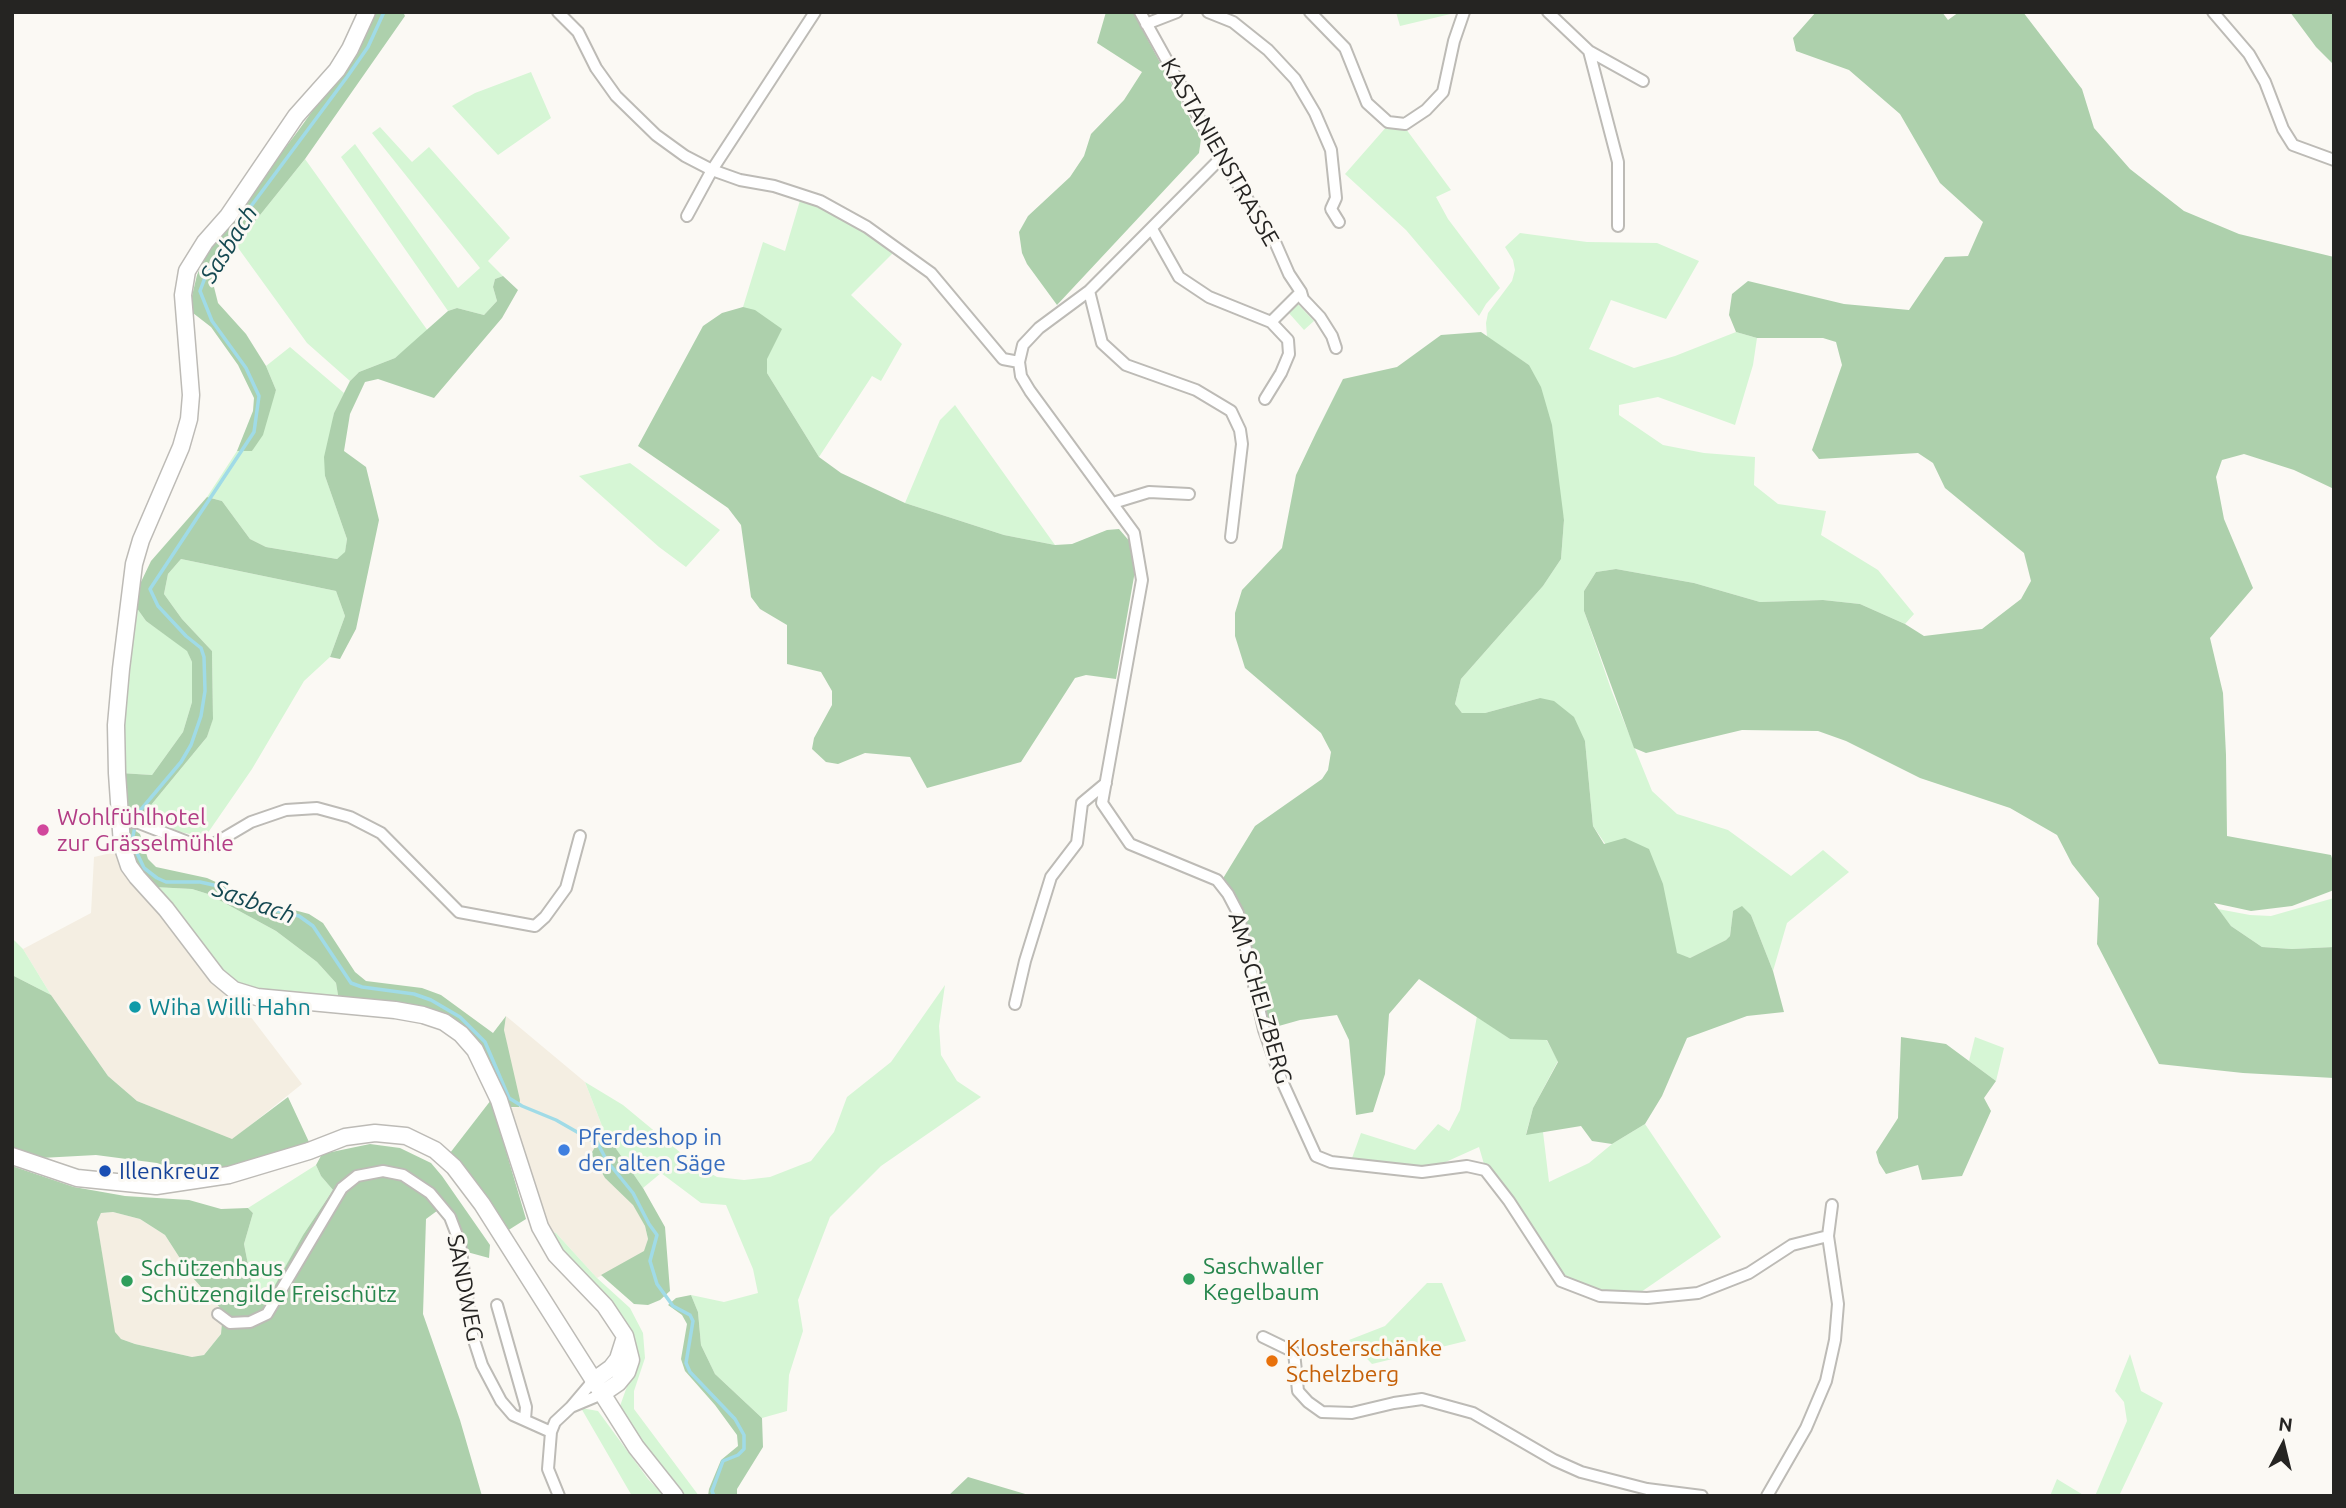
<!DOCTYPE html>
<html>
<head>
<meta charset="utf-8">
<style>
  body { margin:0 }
  #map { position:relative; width:2346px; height:1508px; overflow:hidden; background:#fbf9f4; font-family:Ubuntu,sans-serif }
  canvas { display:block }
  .frame { position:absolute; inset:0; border:14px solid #252422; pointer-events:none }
  .north { position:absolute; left:2248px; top:1410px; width:70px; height:70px; -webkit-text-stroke:5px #fbf9f4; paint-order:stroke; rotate:7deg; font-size:19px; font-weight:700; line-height:28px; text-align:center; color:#252422 }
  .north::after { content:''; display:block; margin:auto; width:24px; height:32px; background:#252422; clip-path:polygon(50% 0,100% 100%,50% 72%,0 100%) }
</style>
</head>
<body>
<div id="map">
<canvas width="2346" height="1508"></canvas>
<div class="frame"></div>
<div class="north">N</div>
</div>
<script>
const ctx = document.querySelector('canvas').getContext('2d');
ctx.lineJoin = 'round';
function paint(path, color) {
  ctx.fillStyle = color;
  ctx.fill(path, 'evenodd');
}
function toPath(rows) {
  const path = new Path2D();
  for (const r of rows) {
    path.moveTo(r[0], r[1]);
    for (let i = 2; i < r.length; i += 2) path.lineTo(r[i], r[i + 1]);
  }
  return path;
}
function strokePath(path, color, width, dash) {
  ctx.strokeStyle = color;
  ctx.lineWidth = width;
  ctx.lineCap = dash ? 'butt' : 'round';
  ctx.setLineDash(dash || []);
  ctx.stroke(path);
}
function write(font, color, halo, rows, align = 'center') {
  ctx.font = font + ' Ubuntu,sans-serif';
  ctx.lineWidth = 6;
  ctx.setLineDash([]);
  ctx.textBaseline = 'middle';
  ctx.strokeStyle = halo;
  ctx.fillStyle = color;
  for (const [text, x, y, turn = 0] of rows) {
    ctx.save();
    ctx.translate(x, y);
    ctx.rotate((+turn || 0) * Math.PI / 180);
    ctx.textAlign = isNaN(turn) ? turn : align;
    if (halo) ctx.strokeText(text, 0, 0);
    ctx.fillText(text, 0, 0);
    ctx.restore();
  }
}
const built = toPath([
  [128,849,241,988,241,1004,302,1084,232,1140,137,1101,108,1076,51,995,23,949,91,913,94,857],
  [506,1016,585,1082,604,1131,591,1155,605,1178,633,1204,645,1226,648,1239,645,1251,597,1278,556,1233,547,1230,517,1141,510,1108,519,1107,504,1030],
  [113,1212,140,1219,165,1235,192,1277,223,1311,221,1334,204,1355,192,1357,135,1344,121,1339,114,1332,97,1222,101,1213]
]);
const green = toPath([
  [1396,12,1459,12,1400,26],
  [531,72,551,118,498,155,452,106,475,93],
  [1388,125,1406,129,1451,190,1436,197,1448,219,1500,288,1486,304,1479,316,1406,230,1345,174],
  [380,127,412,162,429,147,510,238,488,261,503,276,495,279,493,287,497,301,484,315,457,308,448,311,341,157,355,144,458,288,480,268,372,133],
  [305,159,428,331,395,358,359,372,350,381,307,343,236,245],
  [801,197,829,210,896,250,851,295,902,344,881,381,872,376,819,457,767,373,767,359,743,307,763,242,785,251],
  [1520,233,1587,242,1657,243,1699,261,1666,319,1611,300,1589,349,1634,368,1675,356,1736,332,1757,338,1753,365,1735,425,1658,397,1619,405,1619,415,1663,445,1704,453,1755,457,1754,485,1778,504,1826,511,1821,535,1878,570,1914,614,1905,624,1860,604,1823,600,1760,602,1694,583,1616,569,1596,572,1584,591,1584,611,1612,692,1652,791,1677,814,1728,830,1791,876,1823,850,1849,872,1787,923,1773,971,1751,915,1733,911,1730,936,1726,940,1690,958,1677,954,1674,944,1593,826,1585,741,1540,698,1485,713,1462,713,1455,704,1461,679,1543,586,1561,559,1564,520,1529,365,1487,337,1486,323,1488,313,1512,281,1515,270,1513,260,1505,247],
  [1295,301,1314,321,1304,330,1288,312],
  [290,347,344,393,334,413,325,476,347,539,345,553,337,559,266,547,250,539,222,501,207,497,237,451,252,451,276,390,266,366],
  [955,405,1055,545,1004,535,905,503,940,420],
  [630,463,720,530,686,567,659,547,579,476],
  [181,559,336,591,345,616,330,657,304,681,252,769,205,837,180,832,142,816,207,737,213,718,212,651,182,619,164,594,168,574],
  [136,607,146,621,187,650,192,662,192,702,183,732,152,775,120,773,126,667],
  [154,887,192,889,208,894,276,931,317,962,336,983,339,1001,241,988,221,973],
  [2334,898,2334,947,2292,949,2262,947,2231,926,2218,909,2250,915,2271,916],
  [12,938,23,949,51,995,12,975],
  [945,985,939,1026,941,1055,957,1081,981,1097,881,1166,830,1217,798,1300,803,1331,789,1375,787,1411,762,1418,715,1374,701,1345,698,1312,691,1295,724,1302,758,1293,753,1269,726,1205,701,1203,661,1173,643,1188,604,1131,585,1082,623,1105,693,1163,717,1177,744,1180,770,1177,811,1161,834,1132,847,1097,891,1062],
  [1477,1016,1510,1039,1546,1039,1558,1061,1533,1108,1526,1134,1543,1132,1549,1182,1589,1163,1612,1144,1645,1124,1721,1237,1641,1292,1602,1290,1574,1281,1557,1270,1514,1202,1484,1164,1479,1147,1439,1165,1415,1166,1352,1158,1361,1133,1415,1150,1438,1124,1449,1131,1460,1110],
  [1975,1037,2004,1048,1996,1081,1969,1061],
  [316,1165,321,1176,333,1190,303,1235,266,1303,255,1300,244,1244,253,1213,248,1208],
  [547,1230,556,1233,597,1278,630,1308,643,1333,645,1358,634,1391,634,1409,699,1496,682,1496,644,1447,620,1406,635,1364,636,1346,629,1326,616,1309,574,1269],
  [1427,1283,1442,1283,1466,1341,1372,1364,1349,1340,1385,1326],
  [2130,1354,2141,1391,2163,1403,2119,1496,2095,1496,2127,1421,2124,1402,2115,1391],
  [581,1408,598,1411,648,1479,664,1496,632,1496],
  [2057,1479,2085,1496,2050,1496]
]);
const forest = toPath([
  [374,12,403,12,405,16,305,159,236,245,217,273,214,287,218,303,246,334,266,366,276,390,263,435,252,451,237,451,253,411,254,398,238,365,211,327,193,313,192,296,197,275,207,251,298,131,356,50],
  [1106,12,1133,12,1201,139,1199,153,1057,305,1027,264,1022,253,1019,232,1028,216,1070,177,1084,156,1091,134,1124,100,1142,72,1097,43],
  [1816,12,1942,12,1948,20,1959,12,2023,12,2082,89,2094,128,2130,169,2184,211,2239,234,2334,257,2334,489,2294,470,2244,454,2222,460,2216,477,2224,519,2253,588,2210,638,2223,693,2226,755,2227,836,2331,855,2334,865,2334,890,2292,906,2251,911,2214,903,2231,926,2262,947,2292,949,2334,947,2334,1078,2243,1073,2159,1064,2097,944,2099,898,2072,864,2057,835,2010,808,1920,778,1846,741,1818,731,1742,730,1646,753,1634,748,1584,611,1584,591,1596,572,1616,569,1694,583,1760,602,1823,600,1860,604,1905,624,1924,636,1982,629,2021,599,2031,581,2024,553,1945,488,1933,463,1918,453,1819,459,1812,450,1842,365,1836,342,1823,338,1757,338,1736,332,1729,315,1732,294,1748,281,1844,304,1909,310,1945,257,1968,256,1983,222,1940,183,1900,114,1849,70,1796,51,1793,38],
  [2290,12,2334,12,2334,65,2316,47],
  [503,276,518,290,502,318,434,398,378,379,365,382,350,414,344,451,366,467,379,520,356,629,340,659,330,657,345,616,336,591,181,559,168,574,164,594,182,619,212,651,213,719,207,737,142,816,124,814,120,773,152,775,183,732,192,702,192,662,187,651,146,621,136,607,140,584,151,561,207,497,222,501,250,539,266,547,337,559,345,552,347,539,325,476,324,457,334,413,350,381,359,372,395,358,448,311,457,308,484,315,497,301,493,287,495,279],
  [743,307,755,310,782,329,767,359,767,373,819,457,841,473,905,503,1004,535,1055,545,1072,544,1107,530,1119,529,1131,543,1135,571,1116,679,1086,675,1075,678,1021,762,927,788,910,757,865,753,838,764,826,762,812,749,814,738,832,705,832,691,821,672,787,664,787,625,760,609,751,597,741,525,728,508,638,446,703,326,722,313],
  [1481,332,1529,365,1541,387,1552,425,1564,520,1561,559,1543,586,1461,679,1455,704,1462,713,1485,713,1540,698,1554,701,1574,717,1585,741,1593,826,1604,844,1625,838,1649,849,1663,884,1677,953,1690,958,1726,940,1730,936,1733,911,1742,906,1751,915,1773,971,1784,1012,1747,1016,1687,1038,1662,1096,1645,1124,1612,1144,1592,1141,1581,1126,1526,1135,1533,1108,1558,1062,1547,1040,1510,1039,1419,979,1389,1014,1385,1074,1373,1112,1356,1115,1349,1040,1337,1015,1300,1020,1261,1031,1240,906,1222,880,1255,826,1322,779,1328,770,1331,752,1321,733,1245,668,1235,636,1235,613,1242,590,1282,548,1296,475,1316,433,1343,379,1397,367,1441,335],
  [130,827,140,834,148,859,156,867,207,878,253,899,309,914,323,923,355,972,366,981,422,988,441,995,493,1033,506,1016,504,1030,520,1100,519,1107,510,1107,483,1051,445,1017,339,1001,336,983,317,962,276,931,208,894,192,889,154,887,136,867,126,829],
  [12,975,51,995,108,1076,137,1101,232,1139,288,1097,309,1142,224,1169,189,1174,157,1163,96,1155,41,1158,12,1147],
  [1901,1037,1946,1044,1996,1081,1984,1098,1991,1111,1962,1176,1922,1180,1918,1165,1886,1174,1879,1163,1876,1152,1898,1118],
  [491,1100,526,1219,507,1231,471,1176,450,1153],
  [604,1131,643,1188,665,1227,670,1291,660,1300,648,1305,634,1304,601,1275,644,1251,648,1239,645,1226,633,1205,605,1178,591,1154],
  [370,1144,400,1148,431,1163,442,1176,490,1245,489,1258,467,1252,445,1205,426,1219,423,1314,460,1420,482,1496,12,1496,12,1166,74,1187,125,1196,189,1200,221,1209,248,1208,253,1213,244,1244,255,1300,265,1303,303,1235,333,1190,321,1176,316,1165,322,1154],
  [113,1212,140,1219,165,1235,192,1277,223,1311,221,1334,204,1355,192,1357,135,1344,121,1339,115,1332,97,1222,101,1213],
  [691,1295,698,1312,701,1345,715,1374,762,1418,763,1447,737,1489,737,1496,708,1496,709,1489,721,1460,738,1446,737,1435,715,1405,685,1371,681,1359,687,1324,682,1315,668,1305,676,1298],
  [968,1477,1032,1496,948,1496]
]);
const stream = toPath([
  [384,12,368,47,347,77,240,221,206,275,200,291,212,321,246,368,259,396,254,432,150,589,158,606,186,636,201,648,204,657,205,691,201,716,191,745,181,762,138,813,133,836,137,853,144,868,157,878,166,882,200,882,218,886,256,906,299,916,313,926,351,983,362,987,414,994,431,1000,460,1017,485,1042,509,1098,522,1106,556,1120,598,1144,607,1161,633,1193,649,1224,657,1235,650,1261,657,1284,673,1306,690,1315,693,1321,686,1363,690,1372,735,1419,744,1435,744,1449,738,1455,723,1461,712,1491,714,1496]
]);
const street = toPath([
  [558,12,578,32,596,68,616,96,656,135,685,156,712,170,740,180,774,186,820,201,867,227,931,273,1003,359,1019,362],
  [1140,12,1221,158,1275,242,1289,274,1301,292,1271,322],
  [1208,12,1233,22,1268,50,1295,79,1315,113,1331,150,1336,198,1331,209,1339,222],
  [1310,12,1345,48,1367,103,1388,122,1405,124,1426,110,1443,92,1454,41,1464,12],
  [1548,12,1589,51,1643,81],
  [2213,12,2249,54,2265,82,2283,129,2293,145,2334,160],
  [1146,24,1177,12],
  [1589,51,1618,162,1618,226],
  [1221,158,1089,291,1039,328,1023,345,1019,362,1021,376,1030,391,1134,533,1142,580,1102,803,1130,844,1217,880,1228,894,1238,913,1264,1030,1281,1079,1316,1156,1331,1162,1422,1172,1467,1166,1485,1170,1509,1201,1561,1281,1600,1296,1647,1298,1698,1293,1749,1273,1792,1245,1828,1236],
  [687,216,712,170,815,12],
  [1152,229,1179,277,1209,297,1271,322,1288,340,1289,354,1281,373,1265,399],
  [1089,291,1102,343,1126,365,1196,390,1231,411,1240,430,1242,444,1231,537],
  [1301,292,1303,299,1320,317,1332,336,1336,348],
  [1113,503,1149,492,1189,494],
  [119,820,139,823,198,846,212,845,251,822,286,810,317,808,350,817,381,833,459,912,535,926,545,917,566,888,580,836],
  [1015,1004,1025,961,1051,877,1077,843,1082,803,1106,783],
  [497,1305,526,1407,525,1419],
  [218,1314,230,1323,250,1322,267,1314,342,1188,357,1176,383,1171,403,1175,430,1193,450,1217,460,1243,472,1334,482,1365,501,1401,513,1415,551,1432],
  [1263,1337,1294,1352,1298,1391,1308,1402,1322,1412,1352,1413,1394,1403,1422,1399,1473,1413,1554,1460,1581,1472,1647,1489,1702,1496],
  [571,1407,593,1381],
  [559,1496,548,1469,551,1432,555,1422,571,1407,602,1394],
  [1767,1496,1806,1428,1826,1381,1835,1340,1838,1304,1828,1236,1832,1205]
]);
const secondary = toPath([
  [367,12,350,49,337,70,296,116,228,216,205,242,187,271,183,295,191,395,189,419,181,447,141,540,134,564,121,669,116,725,117,773,122,845,129,866,137,877,166,909,217,976,234,990,257,997,395,1010,423,1015,444,1022,461,1034,475,1050,499,1100,540,1227,556,1255,605,1306,625,1336,631,1360,627,1372,618,1383,602,1394],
  [12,1156,77,1178,156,1186,229,1175,309,1151,345,1137,375,1133,406,1136,435,1150,454,1167,482,1204,636,1447,675,1496],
  [593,1381,611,1368,618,1359,625,1337]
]);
const markers = [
  [43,830,7,"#d1479c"],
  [135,1007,7,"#0f9aa8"],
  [564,1150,7,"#3f7fe0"],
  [105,1171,7,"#1a4fb4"],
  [1189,1279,7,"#2e9e5b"],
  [127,1281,7,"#2e9e5b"],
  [1272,1361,7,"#e8710a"]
];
const streetNames = [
  ["KASTANIENSTRASSE",1220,152,60],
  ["AM SCHELZBERG",1260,998,74],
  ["SANDWEG",465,1288,79]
];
const hotelNames = [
  ["Wohlfühlhotel",57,817],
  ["zur Grässelmühle",57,843]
];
const cultureNames = [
  ["Wiha Willi Hahn",149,1007]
];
const shopNames = [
  ["Pferdeshop in",578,1137],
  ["der alten Säge",578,1163]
];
const transitNames = [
  ["Illenkreuz",119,1171]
];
const leisureNames = [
  ["Saschwaller",1203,1266],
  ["Kegelbaum",1203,1292],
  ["Schützenhaus",141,1268],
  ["Schützengilde Freischütz",141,1294]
];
const foodNames = [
  ["Klosterschänke",1286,1348],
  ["Schelzberg",1286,1374]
];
const waterNames = [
  ["Sasbach",229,244,-58],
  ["Sasbach",254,902,20]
];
paint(built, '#f4eee2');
paint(green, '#d6f6d5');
paint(forest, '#add0ac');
strokePath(stream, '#a0dbe7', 3.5);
strokePath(street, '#bdbbb6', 14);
strokePath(secondary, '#bdbbb6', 19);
strokePath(street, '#fff', 10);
strokePath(secondary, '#fff', 16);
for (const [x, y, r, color] of markers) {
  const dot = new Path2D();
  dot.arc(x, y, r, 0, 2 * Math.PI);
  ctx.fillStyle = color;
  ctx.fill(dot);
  strokePath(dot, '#fbf9f4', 2.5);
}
write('23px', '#252422', '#fbf9f4', streetNames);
write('23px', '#b23c85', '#fbf9f4', hotelNames, 'left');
write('23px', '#0d838f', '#fbf9f4', cultureNames, 'left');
write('23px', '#366cbe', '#fbf9f4', shopNames, 'left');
write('23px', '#164399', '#fbf9f4', transitNames, 'left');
write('23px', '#27864d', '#fbf9f4', leisureNames, 'left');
write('23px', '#c56008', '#fbf9f4', foodNames, 'left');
write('italic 24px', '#144851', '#fbf9f4', waterNames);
</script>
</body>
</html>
